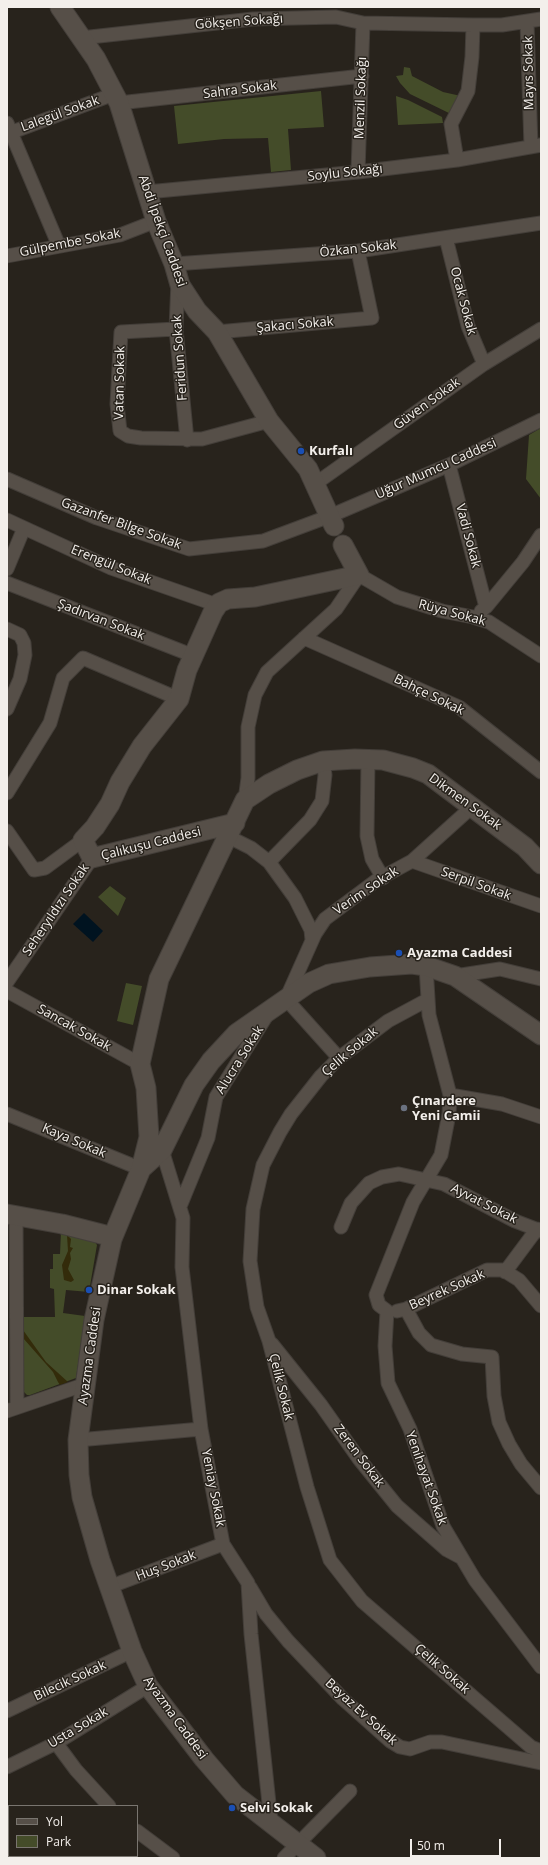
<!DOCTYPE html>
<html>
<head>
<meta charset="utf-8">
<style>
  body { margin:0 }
  #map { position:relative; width:548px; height:1865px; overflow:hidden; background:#28231c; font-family:"Open Sans",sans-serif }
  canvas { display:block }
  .frame { position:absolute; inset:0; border:8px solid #f3efeb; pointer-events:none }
  .legend { position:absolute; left:8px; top:1805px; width:130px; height:52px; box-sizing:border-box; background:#28231c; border:1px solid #79756f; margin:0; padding:5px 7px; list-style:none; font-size:12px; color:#f3efeb }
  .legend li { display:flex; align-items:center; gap:8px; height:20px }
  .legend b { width:20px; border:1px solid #79756f }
  .scale { position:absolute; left:410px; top:1839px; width:91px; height:18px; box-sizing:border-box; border:2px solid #f3efeb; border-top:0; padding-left:5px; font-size:12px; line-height:14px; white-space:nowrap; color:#f3efeb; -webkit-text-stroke:3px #28231c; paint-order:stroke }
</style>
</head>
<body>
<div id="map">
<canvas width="548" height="1865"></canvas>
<div class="frame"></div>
<ul class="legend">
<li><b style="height:5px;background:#564f48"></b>Yol</li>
<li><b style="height:11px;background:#444c29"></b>Park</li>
</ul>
<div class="scale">50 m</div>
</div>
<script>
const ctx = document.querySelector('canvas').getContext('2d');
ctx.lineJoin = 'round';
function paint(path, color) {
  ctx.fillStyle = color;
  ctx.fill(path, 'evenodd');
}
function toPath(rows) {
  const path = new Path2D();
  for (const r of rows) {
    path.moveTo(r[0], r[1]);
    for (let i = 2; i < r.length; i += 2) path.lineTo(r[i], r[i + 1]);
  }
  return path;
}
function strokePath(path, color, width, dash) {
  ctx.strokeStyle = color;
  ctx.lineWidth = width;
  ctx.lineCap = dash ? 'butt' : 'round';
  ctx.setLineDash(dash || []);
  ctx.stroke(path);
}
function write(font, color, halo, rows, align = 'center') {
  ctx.font = font + ' "Open Sans",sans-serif';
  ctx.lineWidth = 3;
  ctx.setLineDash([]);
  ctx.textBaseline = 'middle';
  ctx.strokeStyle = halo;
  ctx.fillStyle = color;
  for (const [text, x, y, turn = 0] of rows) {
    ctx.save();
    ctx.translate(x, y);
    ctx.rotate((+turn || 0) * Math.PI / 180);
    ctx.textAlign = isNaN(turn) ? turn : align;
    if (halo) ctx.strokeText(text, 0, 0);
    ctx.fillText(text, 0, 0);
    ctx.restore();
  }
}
const green = toPath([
  [404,67,410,68,412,76,443,92,461,96,453,115,410,94,400,83,396,76,403,75],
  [321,91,324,127,288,129,291,170,271,172,268,138,224,139,178,144,174,106],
  [396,96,408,100,442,117,443,123,398,125],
  [541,428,541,499,526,479,529,435],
  [110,886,126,898,118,916,98,897],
  [126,983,142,986,133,1025,117,1021],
  [61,1231,95,1242,97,1245,89,1292,66,1290,63,1313,85,1316,76,1378,30,1395,27,1395,23,1391,23,1317,55,1317,54,1289,50,1288,50,1269,53,1269,53,1254,60,1254]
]);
const sand = toPath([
  [67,1235,71,1239,70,1247,73,1248,70,1253,71,1259,68,1269,74,1280,71,1282,64,1280,62,1265,68,1251],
  [23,1330,46,1362,68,1382,60,1385,58,1382,53,1372,23,1338]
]);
const water = toPath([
  [84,913,103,931,93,942,73,924]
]);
const street = toPath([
  [527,22,531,147],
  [81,38,253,19,336,17,363,23,473,25,502,25,541,19],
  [119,103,362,76],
  [7,123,59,246],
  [7,134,114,94],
  [457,160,451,124,468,91,472,57,473,25],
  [358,172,363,23],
  [147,192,358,172,457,160,541,145],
  [446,238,468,326,484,364],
  [7,256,120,235,156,221],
  [174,264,358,251,541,223],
  [178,281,176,329,187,440],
  [176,329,121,332,117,404,120,431,128,436,141,438,202,439,269,421],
  [217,332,372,318,358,251],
  [449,465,486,607],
  [7,479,97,518,189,549,263,541,330,516,449,465,541,420],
  [315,484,484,364,541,329],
  [7,520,111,568,217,605],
  [7,569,24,528],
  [7,583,194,656],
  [481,611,486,607,523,562,541,535],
  [7,629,20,635,24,643,25,655,20,679,7,709],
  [304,638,459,707,541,772],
  [368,759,367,836,372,859,383,878],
  [7,793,50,723,63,678,83,658,179,699],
  [245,800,248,778,248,727,255,695,267,672,336,609,359,575,397,597,442,611,473,617,489,622,541,656],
  [7,831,34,870,45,868,83,840],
  [229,837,251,848,269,862,295,898,311,930,312,940],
  [412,861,541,906],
  [269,862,310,820,322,801,325,775,323,761],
  [455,976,500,969,541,979],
  [7,982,92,858],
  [7,991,140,1064],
  [427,1000,388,1021,339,1058,321,1076,291,1114,280,1132,263,1165,253,1209,250,1261,257,1307,269,1341,307,1487,330,1560,362,1601,531,1747,541,1751],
  [339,1058,286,999,315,934,325,919,377,880,412,861,473,806],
  [450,1095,502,1104,541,1117],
  [7,1114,141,1169],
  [162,1150,183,1218,182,1267,201,1429,223,1544,248,1583,251,1634,271,1822],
  [181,1204,208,1138,216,1097,267,1015],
  [16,1216,17,1407],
  [341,1227,351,1203,369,1183,382,1177,399,1174,444,1184,515,1221,541,1231],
  [505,1272,537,1229],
  [406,1309,419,1333,431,1345,462,1354,492,1357,494,1396,499,1422,509,1444,521,1464,541,1488],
  [387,1311,385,1346,388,1383,410,1429,443,1526,475,1580,541,1667],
  [387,1311,379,1305,376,1295,413,1202,441,1155,449,1114,450,1095,429,1015,426,966],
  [397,1311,406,1309,487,1270,503,1270,519,1280,541,1306],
  [272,1344,321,1405,359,1459,397,1506,447,1550,462,1558],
  [7,1411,86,1384],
  [78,1440,201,1429],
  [109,1587,223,1544],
  [250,1587,266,1614,288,1641,343,1699,390,1741,400,1747,410,1749,430,1742,442,1742,541,1763],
  [7,1711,132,1651],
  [56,1743,76,1770,109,1806],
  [7,1767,56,1743,148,1686],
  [137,1831,173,1858],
  [7,1837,9,1838],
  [60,1856,65,1858],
  [284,1858,350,1791]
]);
const secondary = toPath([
  [60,7,96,59,119,103,156,221,174,264,180,285,197,311,217,332,269,421,308,469,334,526],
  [235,823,92,858,83,840,95,827,110,804,120,782,142,746,179,699,187,670,213,612,219,603,228,599,255,597,359,575,343,545],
  [141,1169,149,1137,146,1088,140,1064,159,979,245,800,269,784,297,770,323,761,355,759,383,760,413,768,428,774,525,847,541,864],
  [7,1214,62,1224,113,1237],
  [316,1858,235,1795,204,1759,148,1686,132,1651,100,1560,82,1497,79,1475,78,1440,94,1320,112,1239,141,1169,162,1150,194,1085,211,1061,237,1033,309,983,329,974,370,967,412,964,426,966,455,976,541,1035]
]);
const markers = [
  [301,451,4,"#1a4fb4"],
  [399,953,4,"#1a4fb4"],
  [404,1108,4,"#6b7280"],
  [89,1290,4,"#1a4fb4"],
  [232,1808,4,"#1a4fb4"]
];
const streetNames = [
  ["Gökşen Sokağı",239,22,-4],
  ["Mayıs Sokak",529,73,-91],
  ["Sahra Sokak",240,90,-7],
  ["Menzil Sokağı",361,98,-88],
  ["Lalegül Sokak",60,114,-20],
  ["Soylu Sokağı",345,173,-6],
  ["Abdi İpekçi Caddesi",162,231,70],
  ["Gülpembe Sokak",70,243,-11],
  ["Özkan Sokak",358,249,-6],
  ["Ocak Sokak",463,301,75],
  ["Şakacı Sokak",295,325,-5],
  ["Feridun Sokak",180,358,-94],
  ["Vatan Sokak",120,383,-89],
  ["Güven Sokak",427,404,-36],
  ["Uğur Mumcu Caddesi",436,469,-24],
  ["Gazanfer Bilge Sokak",121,524,20],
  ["Vadi Sokak",468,536,75],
  ["Erengül Sokak",111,565,22],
  ["Rüya Sokak",452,613,15],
  ["Şadırvan Sokak",101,620,21],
  ["Bahçe Sokak",429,695,26],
  ["Dikmen Sokak",465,802,36],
  ["Çalıkuşu Caddesi",151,844,-14],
  ["Serpil Sokak",476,884,20],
  ["Verim Sokak",366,891,-34],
  ["Seheryıldızı Sokak",56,910,-56],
  ["Sancak Sokak",74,1028,29],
  ["Çelik Sokak",350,1052,-40],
  ["Alucra Sokak",240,1060,-58],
  ["Kaya Sokak",74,1141,23],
  ["Ayvat Sokak",484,1204,27],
  ["Beyrek Sokak",447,1290,-24],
  ["Ayazma Caddesi",90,1356,-82],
  ["Çelik Sokak",281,1387,76],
  ["Zeren Sokak",359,1456,53],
  ["Yenihayat Sokak",426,1478,70],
  ["Yeniay Sokak",213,1488,79],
  ["Huş Sokak",166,1566,-21],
  ["Çelik Sokak",442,1669,41],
  ["Bilecik Sokak",70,1681,-25],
  ["Beyaz Ev Sokak",361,1712,42],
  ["Ayazma Caddesi",175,1718,54],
  ["Usta Sokak",78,1728,-31]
];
const poiNames = [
  ["Kurfalı",309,451],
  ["Ayazma Caddesi",407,953],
  ["Çınardere",412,1101],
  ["Yeni Camii",412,1116],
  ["Dinar Sokak",97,1290],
  ["Selvi Sokak",240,1808]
];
paint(green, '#444c29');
paint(sand, '#332b0a');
paint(water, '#001320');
strokePath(street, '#433e39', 15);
strokePath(secondary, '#433e39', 21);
strokePath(street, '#564f48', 13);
strokePath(secondary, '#564f48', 19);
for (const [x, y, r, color] of markers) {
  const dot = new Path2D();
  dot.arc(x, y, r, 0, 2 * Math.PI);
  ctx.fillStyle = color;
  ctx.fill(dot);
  strokePath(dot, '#28231c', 1.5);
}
write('13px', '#f3efeb', '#28231c', streetNames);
write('bold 13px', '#f3efeb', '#28231c', poiNames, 'left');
</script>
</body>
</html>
